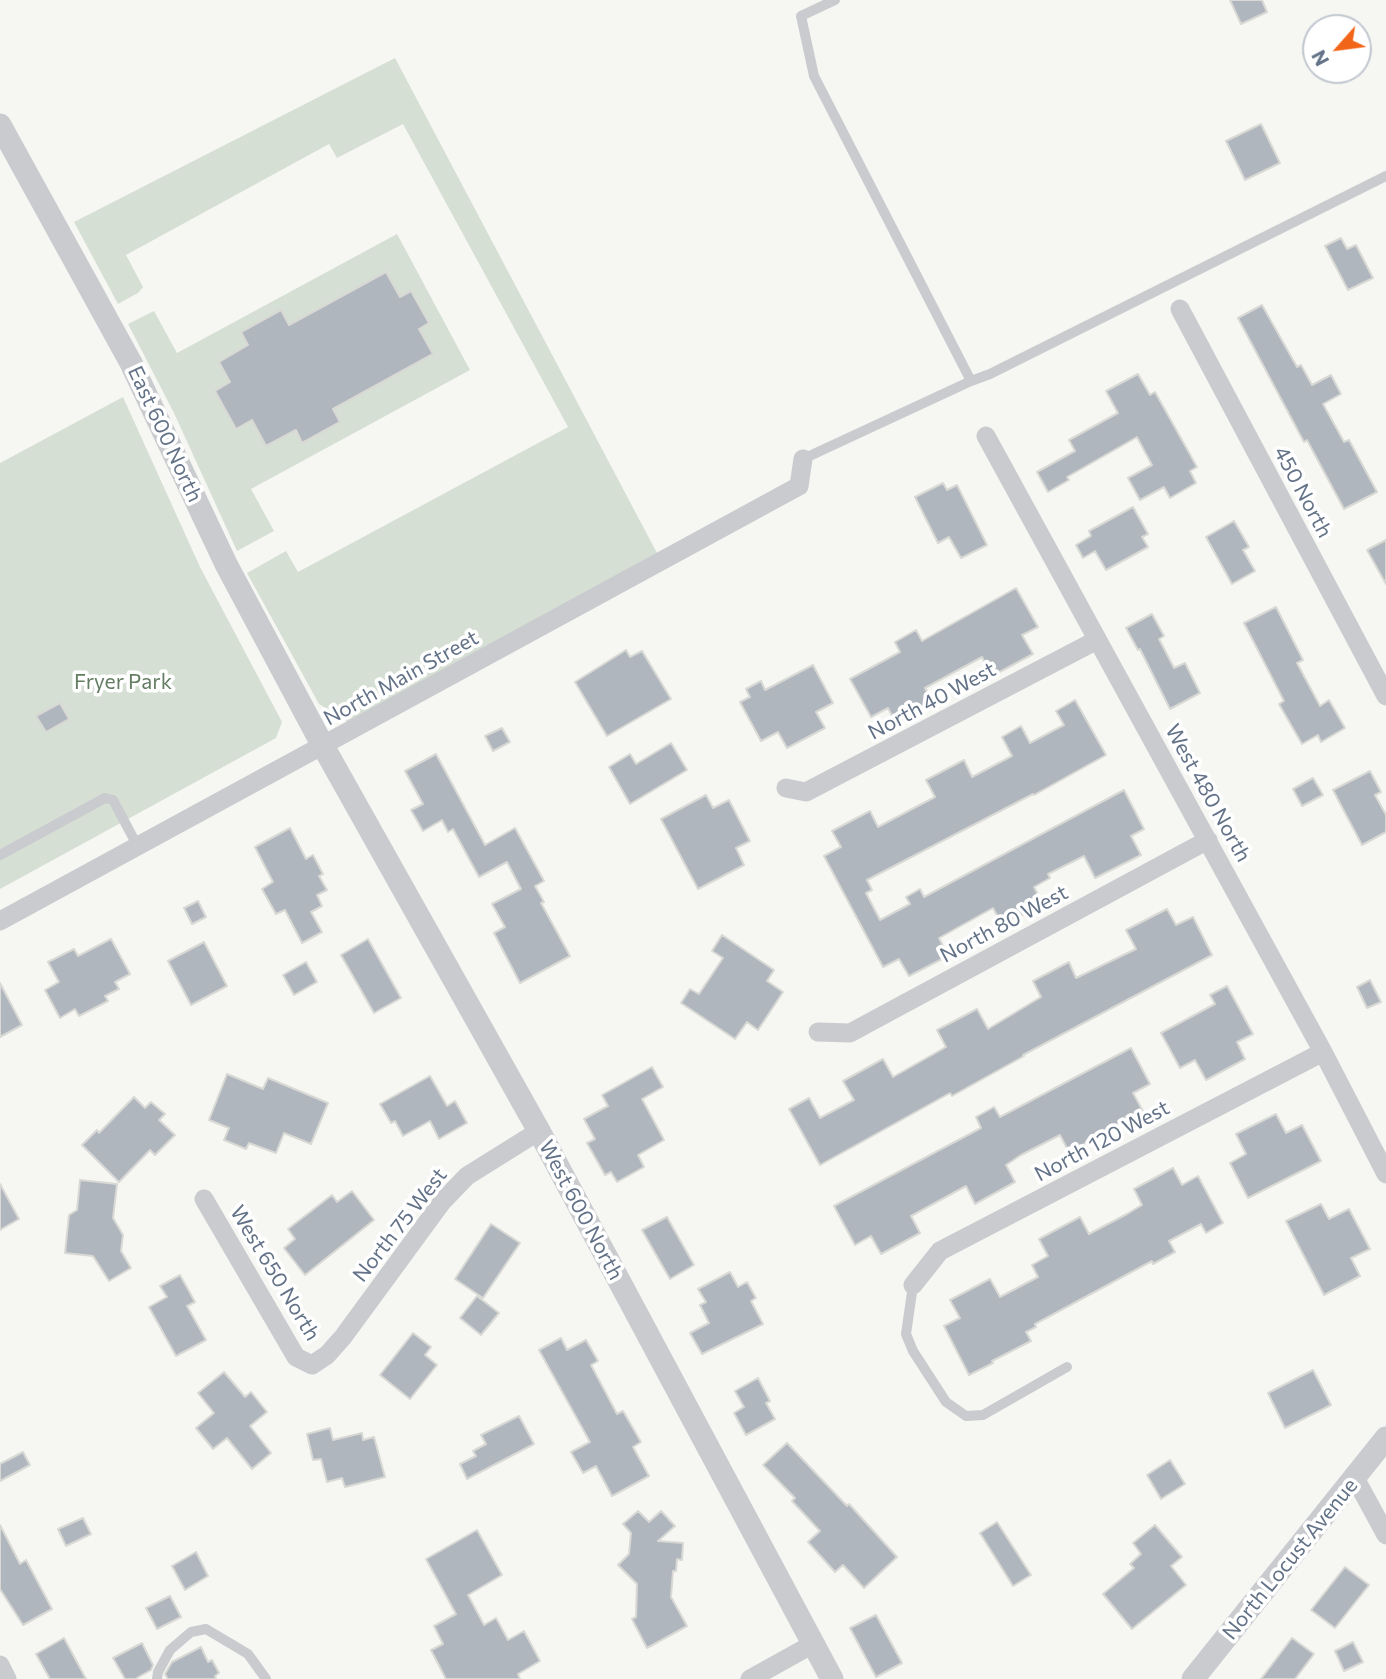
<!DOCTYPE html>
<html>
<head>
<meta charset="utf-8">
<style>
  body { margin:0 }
  #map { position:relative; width:1386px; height:1679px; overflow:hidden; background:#f6f7f3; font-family:Commissioner,sans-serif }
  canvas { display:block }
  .north { position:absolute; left:1302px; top:14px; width:70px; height:70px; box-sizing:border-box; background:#fff; border:2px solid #c1c7cf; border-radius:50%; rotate:242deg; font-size:19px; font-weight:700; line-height:28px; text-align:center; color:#637287 }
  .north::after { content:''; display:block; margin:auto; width:24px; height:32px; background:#f16518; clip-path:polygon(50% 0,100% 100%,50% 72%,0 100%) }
</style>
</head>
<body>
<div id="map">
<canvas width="1386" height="1679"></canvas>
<div class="north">N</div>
</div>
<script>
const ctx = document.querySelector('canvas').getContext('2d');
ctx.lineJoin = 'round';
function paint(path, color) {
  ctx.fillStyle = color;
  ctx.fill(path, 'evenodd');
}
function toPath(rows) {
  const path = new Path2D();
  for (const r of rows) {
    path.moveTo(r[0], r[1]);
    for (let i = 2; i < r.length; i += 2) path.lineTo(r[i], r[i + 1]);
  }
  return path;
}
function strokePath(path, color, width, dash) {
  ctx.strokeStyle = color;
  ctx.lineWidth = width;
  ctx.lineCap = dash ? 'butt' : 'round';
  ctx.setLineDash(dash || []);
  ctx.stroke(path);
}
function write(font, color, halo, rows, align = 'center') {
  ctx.font = font + ' Commissioner,sans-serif';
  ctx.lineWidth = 7;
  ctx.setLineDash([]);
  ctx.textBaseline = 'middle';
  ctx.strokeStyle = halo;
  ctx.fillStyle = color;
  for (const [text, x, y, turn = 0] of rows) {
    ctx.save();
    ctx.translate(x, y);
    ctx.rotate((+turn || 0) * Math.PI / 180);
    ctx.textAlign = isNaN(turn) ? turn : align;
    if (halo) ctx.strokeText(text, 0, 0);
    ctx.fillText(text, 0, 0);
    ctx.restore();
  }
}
const green = toPath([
  [395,58,657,553,348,724,340,709,330,711,319,704,247,573,286,551,298,572,568,427,403,124,337,158,329,144,126,255,143,287,138,293,118,304,74,222],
  [397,234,470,370,251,489,274,531,237,551,174,413,128,324,154,311,177,353],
  [123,397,200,567,282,722,276,738,0,889,0,463]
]);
const building = toPath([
  [1230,0,1262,0,1267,12,1241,24,1230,0],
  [1261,124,1280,163,1245,180,1226,141,1261,124],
  [1341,238,1347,249,1356,245,1373,278,1348,290,1325,246,1341,238],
  [386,272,400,297,411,291,429,323,419,329,433,354,333,409,340,422,302,443,296,430,266,446,252,420,236,429,215,391,230,382,219,362,248,345,241,332,281,310,289,325,386,272],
  [1262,305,1297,367,1301,365,1312,385,1331,375,1341,394,1323,404,1344,442,1349,440,1377,492,1344,509,1307,440,1304,442,1238,318,1262,305],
  [1138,374,1150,395,1155,392,1197,467,1190,471,1196,483,1170,498,1164,487,1140,500,1128,478,1152,465,1137,437,1067,477,1069,480,1048,492,1037,472,1075,451,1069,440,1118,413,1106,391,1138,374],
  [943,483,947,490,957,485,987,545,961,558,949,537,938,543,915,497,943,483],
  [1133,507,1148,534,1142,537,1148,547,1106,570,1095,551,1083,558,1076,545,1091,536,1089,531,1133,507],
  [1234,521,1249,547,1243,550,1255,571,1232,584,1206,537,1234,521],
  [1386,540,1386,584,1367,550,1386,540],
  [1016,588,1038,627,1022,635,1033,654,992,676,982,657,925,688,934,704,896,724,888,708,871,717,850,679,900,652,895,642,916,630,922,641,1016,588],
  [1276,607,1303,660,1297,663,1320,706,1329,700,1345,728,1321,742,1318,735,1302,744,1279,704,1284,701,1244,623,1276,607],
  [1152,614,1164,636,1159,639,1174,668,1185,663,1200,693,1170,709,1140,649,1138,650,1126,628,1152,614],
  [626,650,630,657,642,651,671,699,607,736,575,682,626,650],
  [813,665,833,703,816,712,825,728,787,748,778,732,761,741,740,702,750,697,746,689,761,681,765,690,813,665],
  [1075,700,1106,755,1034,795,1033,794,867,880,872,890,866,893,880,920,910,904,906,897,920,889,924,897,1124,790,1144,829,1131,836,1141,855,1095,878,1084,856,1048,874,1050,878,1034,887,1043,904,1003,926,993,908,939,938,948,956,909,976,899,959,883,967,824,856,841,847,832,831,870,811,878,827,935,797,926,780,964,760,972,777,1012,756,1002,737,1021,726,1030,743,1064,725,1056,711,1075,700],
  [60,703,69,719,46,732,36,716,60,703],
  [502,728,510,742,493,751,485,736,502,728],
  [671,743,687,770,630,804,609,767,630,754,636,764,671,743],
  [436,754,485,845,515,828,544,881,535,886,544,902,541,903,570,956,520,983,494,933,505,927,492,904,521,889,507,862,479,877,453,829,448,832,442,820,423,831,411,810,423,804,405,771,436,754],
  [1370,771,1381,792,1375,795,1386,815,1386,832,1362,845,1333,790,1370,771],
  [1313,778,1323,795,1302,806,1293,789,1313,778],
  [706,795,713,808,729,800,750,841,736,848,744,865,698,889,661,819,706,795],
  [290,828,306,859,313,855,323,874,319,876,327,890,317,895,322,906,311,912,322,932,302,943,285,910,276,914,262,889,273,882,255,847,290,828],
  [198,901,206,917,192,924,184,908,198,901],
  [1167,909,1176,925,1193,917,1212,955,1023,1055,1024,1056,952,1096,950,1093,820,1165,789,1109,809,1098,820,1118,854,1100,843,1081,883,1059,893,1077,946,1047,937,1030,977,1009,988,1029,1041,997,1033,981,1069,962,1076,978,1136,949,1126,930,1167,909],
  [722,935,774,970,767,981,783,992,758,1030,747,1022,735,1039,681,1003,690,989,699,994,723,958,712,951,722,935],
  [111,939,130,974,115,982,119,989,105,996,108,1001,79,1016,75,1009,60,1018,45,990,59,982,48,962,74,949,78,956,111,939],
  [368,939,401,998,374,1013,341,955,368,939],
  [204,942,227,986,191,1005,168,961,204,942],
  [306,962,317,982,294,995,283,975,306,962],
  [1370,980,1381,1002,1367,1008,1357,987,1370,980],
  [0,983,22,1025,0,1037,0,983],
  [1227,986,1253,1034,1237,1042,1245,1059,1206,1080,1195,1060,1180,1068,1161,1033,1215,1004,1210,995,1227,986],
  [1131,1048,1150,1084,1133,1093,1144,1113,1069,1152,1060,1135,1021,1155,1006,1165,1015,1182,975,1204,966,1186,911,1216,920,1233,881,1254,871,1236,855,1245,834,1206,981,1128,976,1117,994,1107,1000,1117,1131,1048],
  [652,1067,663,1087,642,1099,664,1140,638,1155,644,1167,617,1182,611,1172,605,1175,587,1143,595,1139,584,1119,608,1106,602,1095,652,1067],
  [227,1074,263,1089,268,1078,328,1103,311,1144,284,1133,276,1153,249,1143,246,1149,224,1140,229,1128,209,1120,227,1074],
  [430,1076,447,1106,455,1101,467,1123,439,1139,430,1121,403,1136,395,1121,391,1123,380,1104,430,1076],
  [134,1097,145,1108,151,1102,165,1114,159,1120,175,1135,155,1155,150,1150,119,1182,82,1145,97,1130,99,1133,134,1097],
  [1276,1114,1286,1133,1302,1125,1321,1161,1248,1198,1230,1163,1246,1154,1236,1134,1276,1114],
  [1173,1168,1182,1185,1198,1176,1223,1223,1206,1233,1201,1224,1169,1241,1175,1252,1153,1264,1152,1261,1035,1324,1036,1327,1026,1332,1031,1341,992,1361,993,1363,969,1375,944,1326,960,1318,950,1300,990,1279,1000,1297,1038,1277,1032,1265,1048,1256,1039,1239,1080,1217,1089,1234,1127,1214,1142,1205,1134,1189,1173,1168],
  [80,1180,117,1184,113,1218,123,1235,121,1251,131,1268,109,1281,93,1256,65,1253,69,1215,77,1210,80,1180],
  [0,1184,19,1219,0,1230,0,1184],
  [352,1191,374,1220,305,1275,284,1248,295,1239,288,1229,332,1195,337,1202,352,1191],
  [1321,1204,1329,1219,1349,1209,1370,1249,1351,1258,1360,1276,1324,1295,1286,1221,1321,1204],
  [667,1217,694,1265,670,1279,642,1230,667,1217],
  [491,1224,520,1243,483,1298,455,1279,491,1224],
  [730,1272,738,1287,747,1282,756,1298,751,1301,763,1324,702,1354,690,1333,709,1323,700,1305,706,1302,698,1289,730,1272],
  [180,1275,195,1302,187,1306,206,1340,176,1356,149,1307,167,1297,160,1286,180,1275],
  [477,1296,499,1313,481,1335,460,1318,477,1296],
  [413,1333,431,1347,425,1355,437,1365,410,1399,380,1375,413,1333],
  [561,1338,567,1350,586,1340,598,1361,591,1365,617,1414,623,1411,641,1442,633,1447,649,1476,612,1496,596,1466,583,1473,571,1452,590,1442,539,1350,561,1338],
  [1313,1370,1331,1405,1285,1428,1268,1393,1313,1370],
  [224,1372,245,1397,251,1392,267,1412,250,1426,271,1453,252,1469,227,1438,213,1449,196,1428,214,1413,198,1393,224,1372],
  [758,1378,770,1401,766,1403,775,1419,746,1435,734,1413,744,1407,735,1391,758,1378],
  [519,1416,534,1444,467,1479,460,1464,476,1456,473,1451,486,1444,481,1435,519,1416],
  [330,1428,333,1440,362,1433,363,1440,374,1437,385,1477,345,1487,342,1478,327,1482,321,1459,313,1460,307,1434,330,1428],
  [787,1443,847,1506,849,1504,897,1557,864,1588,843,1565,835,1572,808,1542,820,1531,792,1501,795,1498,763,1465,787,1443],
  [23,1452,30,1465,0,1481,0,1464,23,1452],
  [1170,1460,1185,1484,1161,1499,1147,1475,1170,1460],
  [638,1511,649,1522,661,1511,675,1526,658,1541,683,1543,682,1560,677,1559,676,1571,673,1571,671,1597,687,1626,647,1648,632,1619,636,1617,637,1584,618,1565,629,1554,631,1533,623,1524,638,1511],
  [83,1518,91,1534,66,1546,58,1529,83,1518],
  [997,1522,1031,1575,1013,1586,980,1533,997,1522],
  [0,1525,20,1564,26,1560,52,1609,23,1625,0,1589,0,1525],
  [1155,1525,1182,1557,1171,1566,1186,1585,1132,1629,1103,1594,1134,1568,1130,1564,1141,1554,1133,1543,1155,1525],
  [477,1530,502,1575,468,1595,484,1625,496,1618,508,1640,524,1631,540,1661,518,1674,520,1679,446,1679,431,1650,443,1644,434,1626,456,1614,426,1559,477,1530],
  [196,1552,208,1576,185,1590,172,1566,196,1552],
  [1345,1567,1369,1585,1335,1628,1311,1610,1345,1567],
  [170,1596,181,1617,157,1629,146,1608,170,1596],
  [876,1615,902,1663,876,1677,850,1628,876,1615],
  [64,1638,86,1679,50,1679,36,1654,64,1638],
  [1292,1638,1314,1654,1295,1679,1261,1679,1292,1638],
  [1353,1642,1363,1662,1344,1671,1335,1651,1353,1642],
  [142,1643,153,1665,151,1670,135,1679,125,1679,113,1658,142,1643],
  [201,1647,208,1662,212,1660,219,1673,215,1676,216,1679,168,1679,165,1674,172,1662,201,1647]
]);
const service = toPath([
  [835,0,801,16,814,76,971,381,990,374,1386,176],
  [803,459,971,381],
  [0,855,105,798,113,800,138,847],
  [913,1285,906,1334,913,1351,946,1402,966,1416,983,1415,1067,1367],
  [157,1679,158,1672,170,1650,191,1632,206,1629,248,1654,266,1679]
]);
const minor = toPath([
  [1180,309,1386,696],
  [986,436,1323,1052,1386,1174],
  [786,788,806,792,1097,640],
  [0,921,799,486,803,459],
  [818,1032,850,1033,1208,840],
  [204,1199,296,1357,312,1365,327,1355,343,1337,442,1202,467,1176,539,1131],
  [913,1285,940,1251,1323,1052],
  [1355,1478,1386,1535],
  [0,1665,7,1679],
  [750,1679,813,1644]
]);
const tertiary = toPath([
  [0,125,131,363,226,564,323,746,539,1131,832,1679],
  [1193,1679,1386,1438]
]);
const streetNames = [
  ["East 600 North",165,434,65],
  ["450 North",1303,492,62],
  ["North Main Street",401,678,-29],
  ["North 40 West",932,701,-28],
  ["West 480 North",1208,793,61],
  ["North 80 West",1004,924,-28],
  ["North 120 West",1102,1141,-28],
  ["West 600 North",581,1210,62],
  ["North 75 West",400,1225,-52],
  ["West 650 North",275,1273,59],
  ["North Locust Avenue",1290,1559,-51]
];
const parkNames = [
  ["Fryer Park",123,682]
];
paint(green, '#d6dfd4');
paint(building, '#b0b6bd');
strokePath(building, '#d8d8d5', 2);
strokePath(service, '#c9cbcf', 10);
strokePath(minor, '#c9cbcf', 19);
strokePath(tertiary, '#c9cbcf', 23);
write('21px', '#637287', '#fff', streetNames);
write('21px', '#647d62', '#fff', parkNames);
</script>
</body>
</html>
